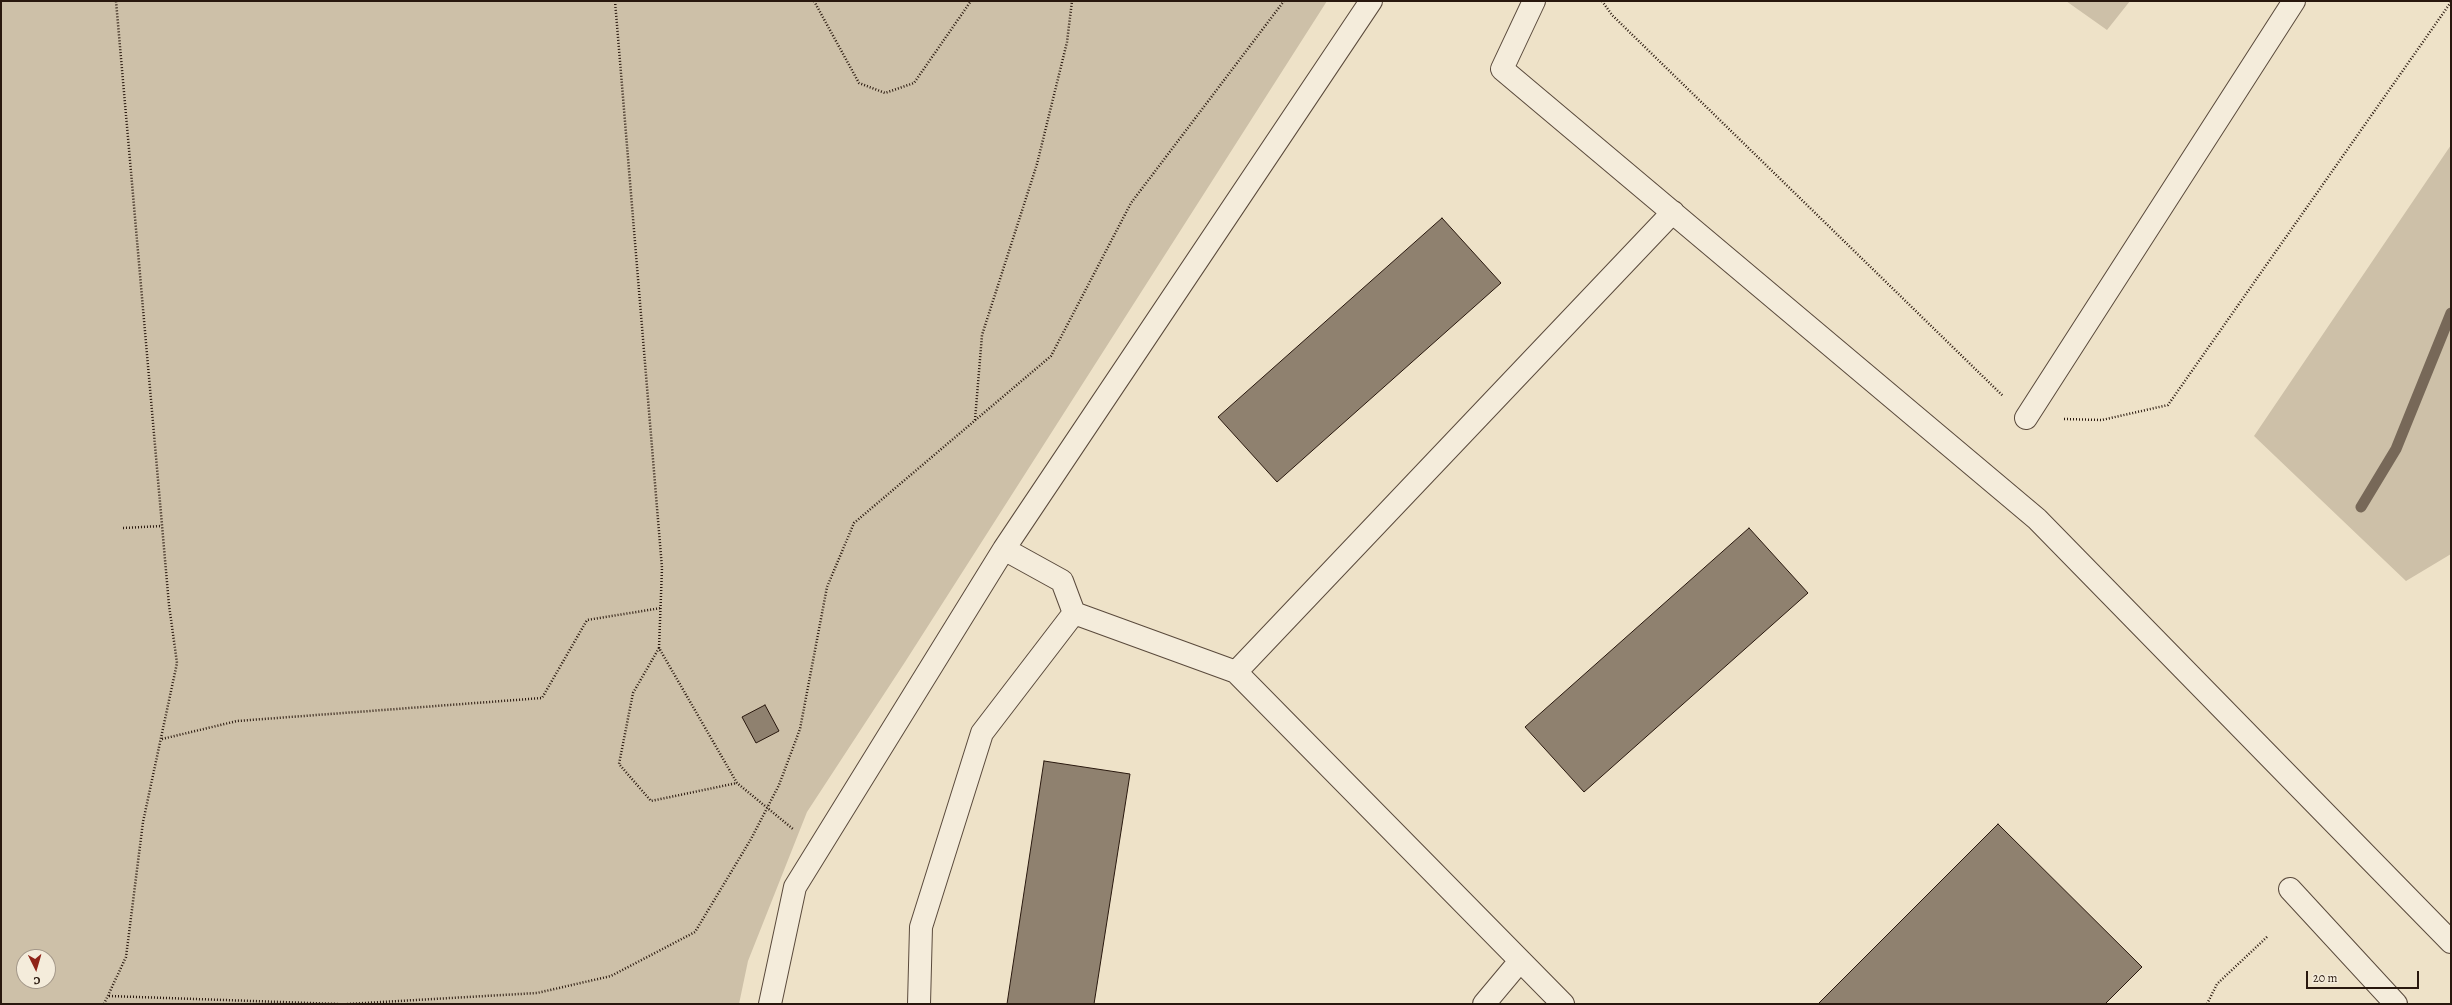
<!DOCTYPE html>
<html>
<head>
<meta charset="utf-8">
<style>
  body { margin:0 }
  #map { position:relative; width:2452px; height:1005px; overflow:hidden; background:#eee2c8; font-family:Alegreya,serif }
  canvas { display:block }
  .frame { position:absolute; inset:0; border:2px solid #29180e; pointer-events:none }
  .north { position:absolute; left:16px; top:949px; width:40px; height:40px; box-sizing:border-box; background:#f4ecdb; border:1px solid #a39789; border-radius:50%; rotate:175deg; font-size:11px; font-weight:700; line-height:16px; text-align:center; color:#29180e }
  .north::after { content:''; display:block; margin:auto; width:14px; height:18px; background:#8f2418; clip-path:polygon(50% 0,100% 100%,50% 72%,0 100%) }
  .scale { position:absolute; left:2306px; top:971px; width:113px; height:18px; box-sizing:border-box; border:2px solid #29180e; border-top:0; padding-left:5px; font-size:12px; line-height:14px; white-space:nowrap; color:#29180e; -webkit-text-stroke:3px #f4ecdb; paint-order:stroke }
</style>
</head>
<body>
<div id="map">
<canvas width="2452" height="1005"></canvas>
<div class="frame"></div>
<div class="north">С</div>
<div class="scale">20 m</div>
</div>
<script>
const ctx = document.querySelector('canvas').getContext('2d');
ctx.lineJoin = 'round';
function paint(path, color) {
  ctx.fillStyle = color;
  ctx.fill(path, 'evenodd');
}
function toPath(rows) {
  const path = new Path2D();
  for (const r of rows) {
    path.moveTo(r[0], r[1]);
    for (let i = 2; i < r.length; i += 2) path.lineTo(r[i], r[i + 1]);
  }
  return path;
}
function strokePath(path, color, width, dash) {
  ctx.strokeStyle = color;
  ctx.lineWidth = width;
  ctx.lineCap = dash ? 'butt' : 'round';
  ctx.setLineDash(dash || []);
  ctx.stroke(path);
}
const green = toPath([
  [1,1,1327,1,905,662,807,812,748,961,739,1004,1,1004],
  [24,957,48,957,48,981,24,981],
  [2066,1,2130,1,2107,30],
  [2451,145,2451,554,2406,581,2254,436]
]);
const stream = toPath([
  [2361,507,2396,449,2451,313]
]);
const building = toPath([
  [1442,218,1501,283,1277,482,1218,417,1442,218],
  [1749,528,1808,593,1584,792,1525,727,1749,528],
  [765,705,779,731,756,743,742,717,765,705],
  [1044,761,1130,774,1094,1004,1007,1004,1044,761],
  [1998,824,2142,967,2105,1004,1818,1004,1998,824]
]);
const path = toPath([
  [615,1,662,568,659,648,737,783,793,829],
  [814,1,859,83,885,93,914,83,971,1],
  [1602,1,1612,15,2003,396],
  [2064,419,2102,420,2168,405,2451,2],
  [975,420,982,335,1037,164,1067,42,1072,1],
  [123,528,162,526],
  [659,648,633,693,619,764,651,801,737,783],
  [162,739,237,721,542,698,587,620,661,608],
  [109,996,339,1004],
  [104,1004,126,957,143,822,177,663,169,605,116,1],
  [347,1004,537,993,611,976,695,932,751,839,779,785,800,729,827,587,854,523,1051,356,1131,203,1284,1],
  [2207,1004,2217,984,2268,936]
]);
const minor = toPath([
  [1534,1,1502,69,2037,519,2451,942],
  [2026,418,2294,1],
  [1004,549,1062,581,1074,613,1236,672],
  [2290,889,2396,1004],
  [770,1004,795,887,1004,549,1371,1],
  [919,1004,921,927,982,733,1074,613],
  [1484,1004,1520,961],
  [1563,1004,1236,672,1673,212]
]);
paint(green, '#cdc0a8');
strokePath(stream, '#776858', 11);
paint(building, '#8f816f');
strokePath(building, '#29180e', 1);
strokePath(minor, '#5a4a3c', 24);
strokePath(path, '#29180e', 2.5, [1, 2]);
strokePath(minor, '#f4ecdb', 22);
</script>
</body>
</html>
